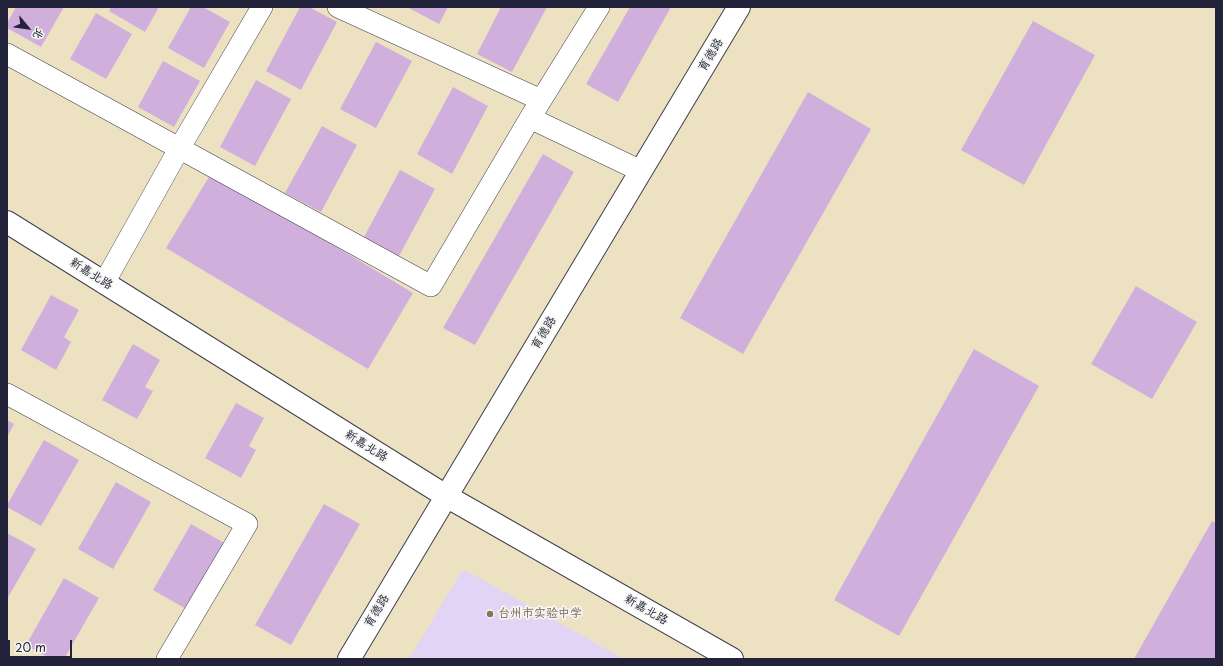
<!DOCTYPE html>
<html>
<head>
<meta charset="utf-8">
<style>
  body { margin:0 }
  #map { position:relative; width:1223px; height:666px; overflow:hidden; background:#ece2c1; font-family:"Playpen Sans","LXGW WenKai TC",sans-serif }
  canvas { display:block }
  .frame { position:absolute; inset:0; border:8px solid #22223b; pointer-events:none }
  .north { position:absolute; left:8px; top:8px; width:40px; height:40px; -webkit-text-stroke:3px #f6f6f2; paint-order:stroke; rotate:119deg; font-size:11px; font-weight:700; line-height:16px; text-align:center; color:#22223b }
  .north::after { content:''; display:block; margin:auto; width:14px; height:18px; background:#22223b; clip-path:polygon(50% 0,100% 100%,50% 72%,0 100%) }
  .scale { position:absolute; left:8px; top:640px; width:64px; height:18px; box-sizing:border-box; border:2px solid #22223b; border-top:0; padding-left:5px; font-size:12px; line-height:14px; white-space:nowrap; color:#22223b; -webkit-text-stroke:3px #f6f6f2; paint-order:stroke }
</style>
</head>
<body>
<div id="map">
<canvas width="1223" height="666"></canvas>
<div class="frame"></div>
<div class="north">北</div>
<div class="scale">20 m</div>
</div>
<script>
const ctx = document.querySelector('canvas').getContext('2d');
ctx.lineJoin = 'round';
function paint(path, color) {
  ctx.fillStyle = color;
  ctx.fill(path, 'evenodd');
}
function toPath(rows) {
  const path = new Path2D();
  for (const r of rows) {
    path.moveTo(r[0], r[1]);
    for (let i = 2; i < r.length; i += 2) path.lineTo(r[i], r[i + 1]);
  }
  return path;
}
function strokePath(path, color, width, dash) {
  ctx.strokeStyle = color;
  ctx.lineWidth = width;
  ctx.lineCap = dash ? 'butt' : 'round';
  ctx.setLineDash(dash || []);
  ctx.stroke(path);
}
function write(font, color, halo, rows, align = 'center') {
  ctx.font = font + ' "Playpen Sans","LXGW WenKai TC",sans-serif';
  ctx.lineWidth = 3.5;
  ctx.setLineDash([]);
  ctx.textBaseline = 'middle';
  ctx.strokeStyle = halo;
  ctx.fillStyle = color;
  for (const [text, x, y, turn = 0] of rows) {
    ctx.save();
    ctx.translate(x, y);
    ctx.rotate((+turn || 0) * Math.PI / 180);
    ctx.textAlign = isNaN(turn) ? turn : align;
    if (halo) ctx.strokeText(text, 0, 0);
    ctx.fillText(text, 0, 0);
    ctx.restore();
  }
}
const built = toPath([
  [463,569,624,659,409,659]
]);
const building = toPath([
  [16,7,64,7,41,47,7,28,7,23],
  [111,7,159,7,145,32,109,11],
  [191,7,203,7,230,22,204,68,168,48],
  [300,7,309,7,337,22,301,90,266,71],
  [407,7,448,7,439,24],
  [501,7,547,7,512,72,477,54],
  [630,7,671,7,618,102,586,84],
  [96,13,132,34,106,79,70,59],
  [1033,21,1095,55,1024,185,961,150],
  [376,42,412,61,376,128,340,109],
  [163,61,200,81,174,127,138,107],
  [256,80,291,99,255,166,220,147],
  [453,87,488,106,452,174,417,154],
  [808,92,871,129,743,354,680,318],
  [322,126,357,145,321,212,285,193],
  [543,154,574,172,475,345,443,328],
  [400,170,435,189,399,256,364,237],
  [212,172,413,293,368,369,166,248],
  [1136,286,1197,322,1152,399,1091,364],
  [51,295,79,310,64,337,71,342,56,370,21,350],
  [133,344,160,360,145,387,153,391,137,419,102,400],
  [974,349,1039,386,899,636,834,600],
  [236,403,264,418,249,446,256,450,241,478,205,458],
  [7,420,14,424,7,437],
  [44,440,79,460,41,526,7,507,7,505],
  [116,482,151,502,113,569,78,549],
  [324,504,360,524,291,645,255,625],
  [1212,521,1216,523,1216,659,1134,659],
  [191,524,226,544,188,610,153,590],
  [7,533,36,549,7,599],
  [64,578,99,598,64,659,51,659,26,645]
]);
const minor = toPath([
  [338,7,541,100],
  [599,7,530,118,641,171],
  [7,54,431,286,530,118],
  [104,283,179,149,262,7],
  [7,394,247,524,167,659]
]);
const tertiary = toPath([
  [7,222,446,496,732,659],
  [349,659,739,7]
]);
const markers = [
  [490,614,4,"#8d6e63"]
];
const streetNames = [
  ["育德路",711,55,-59],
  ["新嘉北路",91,274,32],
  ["育德路",544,333,-59],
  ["新嘉北路",366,446,32],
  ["新嘉北路",646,610,30],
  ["育德路",377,611,-59]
];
const educationNames = [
  ["台州市实验中学",498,614]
];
paint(built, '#e1d4f4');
paint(building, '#d1afdd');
strokePath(minor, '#403f4f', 22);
strokePath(tertiary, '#403f4f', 24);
strokePath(minor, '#fff', 21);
strokePath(tertiary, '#fff', 22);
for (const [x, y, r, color] of markers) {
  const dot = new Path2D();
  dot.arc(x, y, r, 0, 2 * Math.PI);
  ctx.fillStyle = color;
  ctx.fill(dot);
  strokePath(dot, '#f6f6f2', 1.5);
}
write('12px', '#22223b', '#f6f6f2', streetNames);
write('12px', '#785e54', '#f6f6f2', educationNames, 'left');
</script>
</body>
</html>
